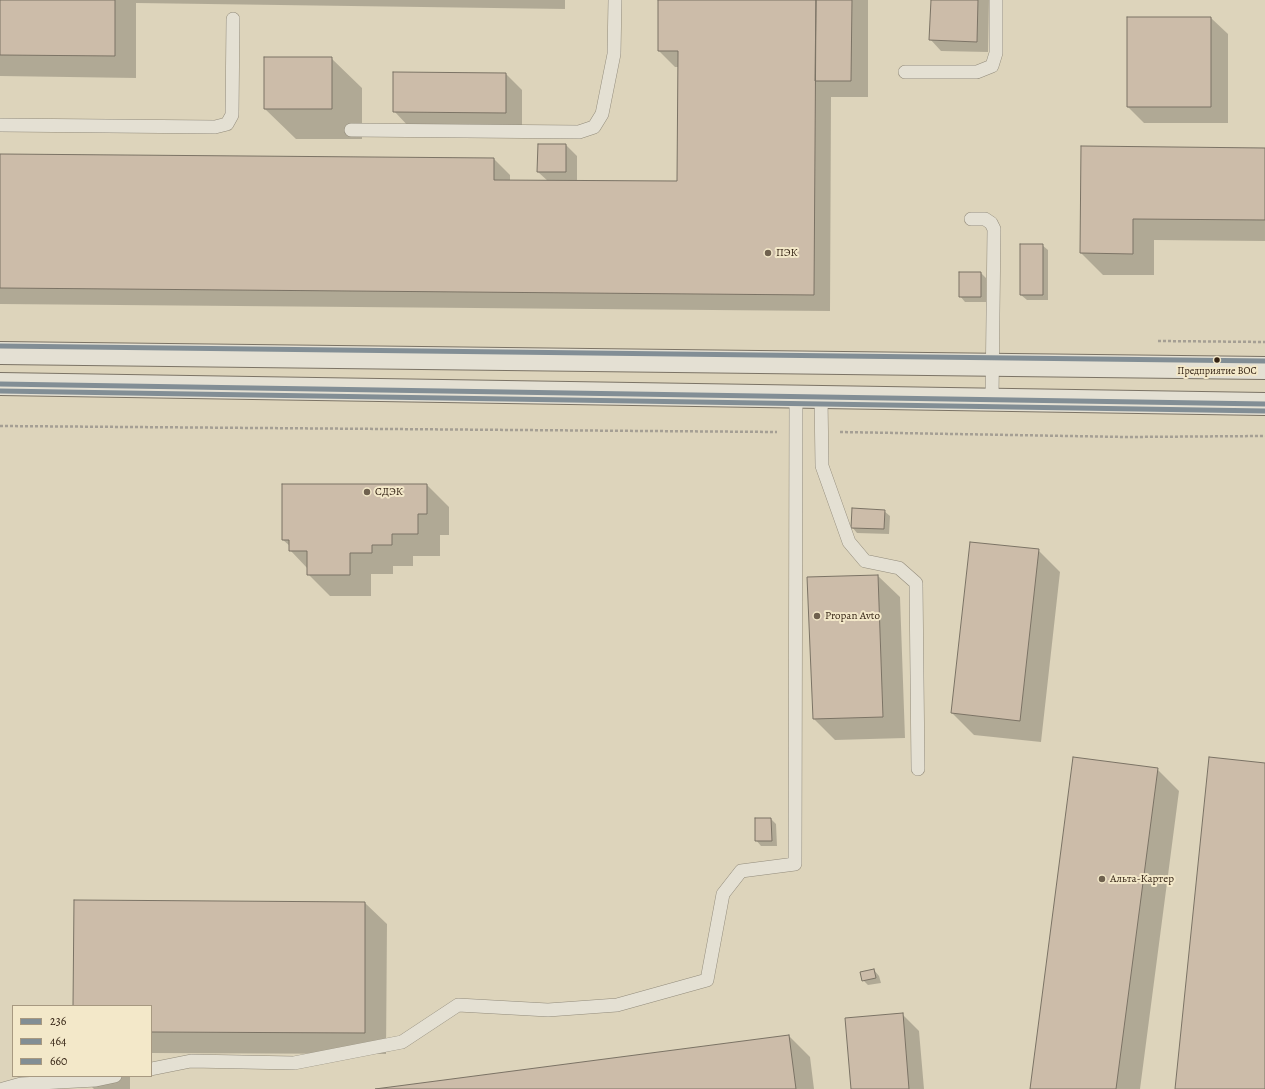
<!DOCTYPE html>
<html>
<head>
<meta charset="utf-8">
<style>
  body { margin:0 }
  #map { position:relative; width:1265px; height:1089px; overflow:hidden; background:#ddd4bb; font-family:Alegreya,serif }
  canvas { display:block }
  .legend { position:absolute; left:12px; top:1005px; width:140px; height:72px; box-sizing:border-box; background:#f3e8c9; border:1px solid #a79981; margin:0; padding:5px 7px; list-style:none; font-size:12px; color:#342314 }
  .legend li { display:flex; align-items:center; gap:8px; height:20px }
  .legend b { width:20px; border:1px solid #a79981 }
</style>
</head>
<body>
<div id="map">
<canvas width="1265" height="1089"></canvas>
<ul class="legend">
<li><b style="height:5px;background:#828e95"></b>236</li>
<li><b style="height:5px;background:#828e95"></b>464</li>
<li><b style="height:5px;background:#828e95"></b>660</li>
</ul>
</div>
<script>
const ctx = document.querySelector('canvas').getContext('2d');
ctx.lineJoin = 'round';
function paint(path, color) {
  ctx.fillStyle = color;
  ctx.fill(path, 'evenodd');
}
function toPath(rows) {
  const path = new Path2D();
  for (const r of rows) {
    path.moveTo(r[0], r[1]);
    for (let i = 2; i < r.length; i += 2) path.lineTo(r[i], r[i + 1]);
  }
  return path;
}
function strokePath(path, color, width, dash) {
  ctx.strokeStyle = color;
  ctx.lineWidth = width;
  ctx.lineCap = dash ? 'butt' : 'round';
  ctx.setLineDash(dash || []);
  ctx.stroke(path);
}
function write(font, color, halo, rows, align = 'center') {
  ctx.font = font + ' Alegreya,serif';
  ctx.lineWidth = 4;
  ctx.setLineDash([]);
  ctx.textBaseline = 'middle';
  ctx.strokeStyle = halo;
  ctx.fillStyle = color;
  for (const [text, x, y, turn = 0] of rows) {
    ctx.save();
    ctx.translate(x, y);
    ctx.rotate((+turn || 0) * Math.PI / 180);
    ctx.textAlign = isNaN(turn) ? turn : align;
    if (halo) ctx.strokeText(text, 0, 0);
    ctx.fillText(text, 0, 0);
    ctx.restore();
  }
}
const shadow = toPath([
  [0,0,565,0,565,9,136,3,136,78,0,76],
  [659,0,868,0,868,97,831,97,830,311,0,304,0,155,494,159,510,175,510,181,549,182,538,172,566,145,577,156,577,182,678,182,679,67,675,67,659,51],
  [932,0,989,0,988,52,941,51,930,39],
  [1128,18,1211,18,1228,34,1228,123,1144,123,1128,107],
  [331,58,362,88,362,139,296,139,265,109],
  [506,74,522,90,522,129,410,128,394,111],
  [1082,147,1265,149,1265,241,1154,240,1154,275,1103,275,1081,253],
  [1042,245,1048,250,1048,300,1027,300,1021,295],
  [981,273,986,278,986,302,965,302,960,296],
  [427,485,449,507,449,535,440,535,440,556,413,556,413,566,393,566,393,574,371,574,371,596,330,596,308,574,308,569,290,550,290,546,283,540],
  [884,511,890,516,889,534,857,533,852,527],
  [1038,550,1060,572,1041,742,974,735,952,713],
  [878,576,900,597,905,738,835,740,814,719],
  [1157,769,1179,791,1140,1089,1031,1089],
  [771,819,776,824,777,846,761,846,756,840],
  [365,903,387,924,386,1054,151,1053,151,1006,74,1006],
  [874,970,879,976,881,983,868,985,863,980],
  [902,1014,919,1031,924,1089,852,1089],
  [789,1036,810,1057,814,1089,383,1089],
  [81,1076,130,1076,130,1089,94,1089]
]);
const building = toPath([
  [0,0,115,0,115,56,0,55,0,0],
  [658,0,816,0,814,295,0,288,0,154,494,158,494,180,677,181,678,51,658,51,658,0],
  [816,0,852,0,851,81,815,81,816,0],
  [931,0,978,0,977,42,929,40,931,0],
  [1127,17,1211,17,1211,107,1127,107,1127,17],
  [264,57,332,57,332,109,264,109,264,57],
  [393,72,506,73,506,113,393,112,393,72],
  [538,144,566,144,566,172,537,172,538,144],
  [1081,146,1265,148,1265,220,1133,219,1133,254,1080,253,1081,146],
  [1020,244,1043,244,1043,295,1020,295,1020,244],
  [959,272,981,272,981,297,959,297,959,272],
  [282,484,427,484,427,514,418,514,418,534,392,534,392,545,372,545,372,553,350,553,350,575,307,575,307,551,289,551,289,540,282,540,282,484],
  [852,508,885,510,884,529,851,528,852,508],
  [970,542,1039,549,1020,721,951,713,970,542],
  [878,575,883,717,813,719,807,577,878,575],
  [1073,757,1158,768,1116,1089,1030,1089,1073,757],
  [1209,757,1265,763,1265,1089,1175,1089,1209,757],
  [755,818,771,818,772,841,755,841,755,818],
  [74,900,365,902,365,1033,151,1032,151,1006,73,1006,74,900],
  [874,969,876,978,862,981,860,972,874,969],
  [903,1013,909,1089,851,1089,845,1018,903,1013],
  [789,1035,796,1089,375,1089,789,1035]
]);
const path = toPath([
  [1158,341,1265,342],
  [0,426,777,432],
  [840,432,1126,437,1265,436]
]);
const lane = toPath([
  [905,72,977,72,992,66,996,53,996,0],
  [0,125,215,127,227,124,232,115,233,19],
  [351,130,579,132,594,127,602,114,614,54,615,0],
  [971,219,985,219,991,223,994,229,992,399],
  [821,397,822,466,849,542,865,561,899,568,916,583,918,769],
  [151,1069,191,1061,294,1063,402,1042,458,1005,548,1010,617,1005,707,980,723,894,741,871,795,864,796,396],
  [3,1089,21,1084,96,1080,115,1076]
]);
const secondary = toPath([
  [0,353,1265,368],
  [0,384,1265,404]
]);
const bus1 = toPath([
  [0,384,1265,404]
]);
const bus2 = toPath([
  [0,391,1265,411]
]);
const bus3 = toPath([
  [0,346,1265,361]
]);
const markers = [
  [768,253,4,"#6f614e"],
  [1217,360,3.5,"#342314"],
  [367,492,4,"#6f614e"],
  [817,616,4,"#6f614e"],
  [1102,879,4,"#6f614e"]
];
const busNames = [
  ["Предприятие ВОС",1217,372]
];
const poiNames = [
  ["ПЭК",776,253],
  ["СДЭК",375,492],
  ["Propan Avto",825,616],
  ["Альта-Картер",1110,879]
];
paint(shadow, '#0003');
paint(building, '#ccbca9');
strokePath(building, '#7b7365', 1);
strokePath(lane, '#928b7b', 14);
strokePath(secondary, '#7b7365', 24);
strokePath(path, '#a59f94', 2.5, [3, 2]);
strokePath(lane, '#e4e0d3', 13);
strokePath(secondary, '#e4e0d3', 22);
strokePath(bus1, '#828e95', 5);
strokePath(bus2, '#828e95', 5);
strokePath(bus3, '#828e95', 5);
for (const [x, y, r, color] of markers) {
  const dot = new Path2D();
  dot.arc(x, y, r, 0, 2 * Math.PI);
  ctx.fillStyle = color;
  ctx.fill(dot);
  strokePath(dot, '#f3e8c9', 1.5);
}
write('10px', '#342314', '#f3e8c9', busNames);
write('11px', '#342314', '#f3e8c9', poiNames, 'left');
</script>
</body>
</html>
